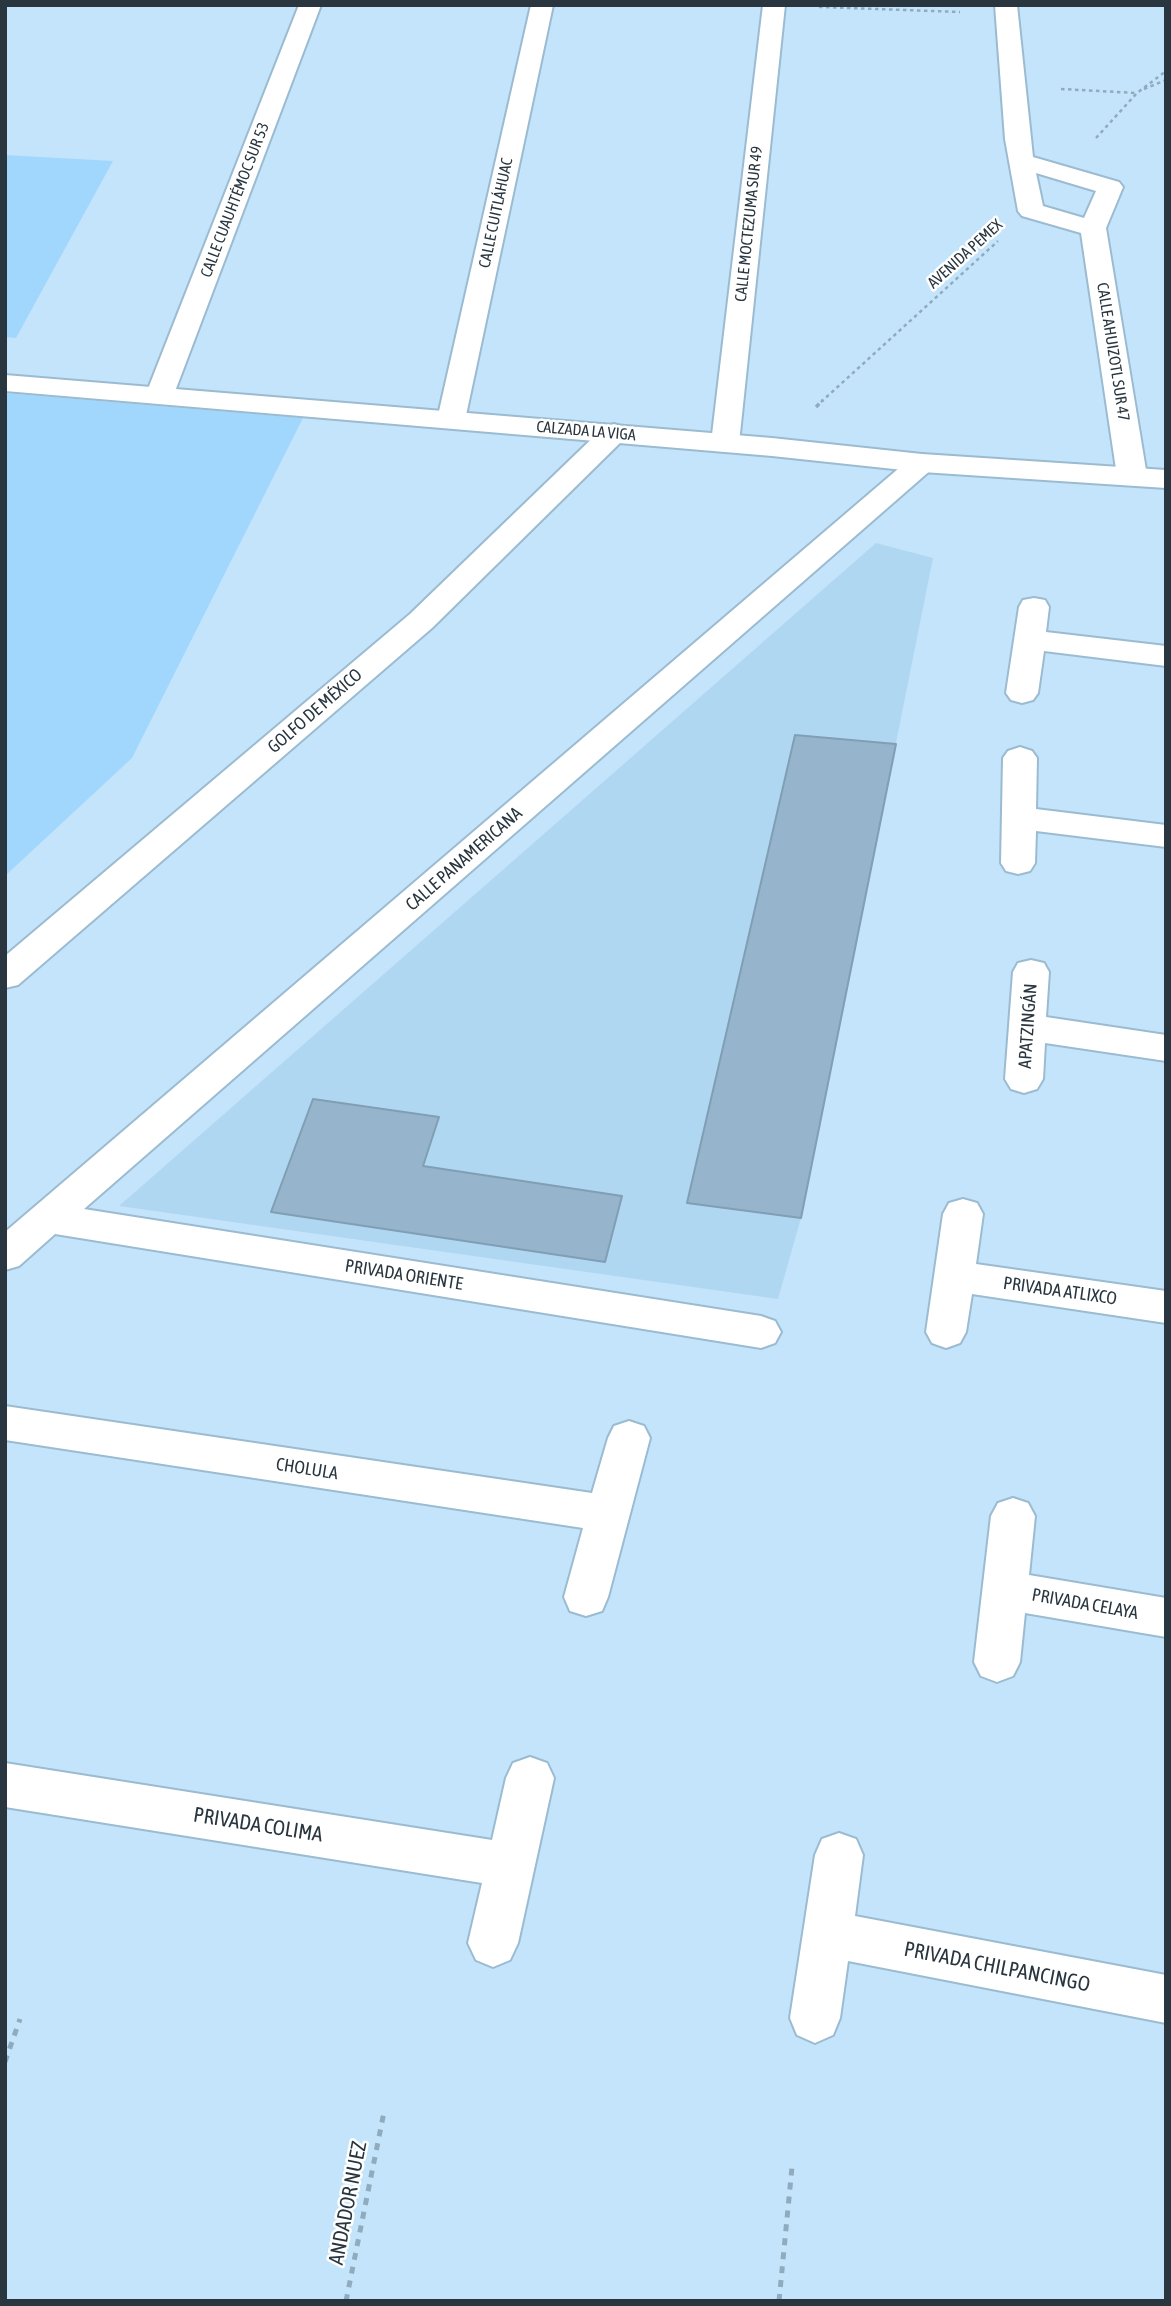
<!DOCTYPE html>
<html>
<head>
<meta charset="utf-8">
<style>
  body { margin:0 }
  #map { position:relative; width:1171px; height:2306px; overflow:hidden; background:#c4e4fb; font-family:"Asap Condensed",sans-serif }
  canvas { display:block }
  .frame { position:absolute; inset:0; border:7px solid #29363f; pointer-events:none }
</style>
</head>
<body>
<div id="map">
<canvas width="1171" height="2306"></canvas>
<div class="frame"></div>
</div>
<script>
const ctx = document.querySelector('canvas').getContext('2d');
ctx.lineJoin = 'round';
function paint(path, color) {
  ctx.fillStyle = color;
  ctx.fill(path, 'evenodd');
}
function toPath(rows) {
  const path = new Path2D();
  for (const r of rows) {
    path.moveTo(r[0], r[1]);
    for (let i = 2; i < r.length; i += 2) path.lineTo(r[i], r[i + 1]);
  }
  return path;
}
function strokePath(path, color, width, dash) {
  ctx.strokeStyle = color;
  ctx.lineWidth = width;
  ctx.lineCap = dash ? 'butt' : 'round';
  ctx.setLineDash(dash || []);
  ctx.stroke(path);
}
function write(font, color, halo, rows, align = 'center') {
  ctx.font = font + ' "Asap Condensed",sans-serif';
  ctx.lineWidth = 5;
  ctx.setLineDash([]);
  ctx.textBaseline = 'middle';
  ctx.strokeStyle = halo;
  ctx.fillStyle = color;
  for (const [text, x, y, turn = 0] of rows) {
    ctx.save();
    ctx.translate(x, y);
    ctx.rotate((+turn || 0) * Math.PI / 180);
    ctx.textAlign = isNaN(turn) ? turn : align;
    if (halo) ctx.strokeText(text, 0, 0);
    ctx.fillText(text, 0, 0);
    ctx.restore();
  }
}
const built = toPath([
  [876,543,933,558,801,1218,778,1299,119,1206]
]);
const green = toPath([
  [5,155,113,161,16,338,5,337],
  [5,393,303,418,132,758,5,876]
]);
const building = toPath([
  [795,735,896,744,801,1218,687,1203,795,735],
  [313,1099,439,1117,423,1166,622,1196,605,1262,271,1212,313,1099]
]);
const pathFar2 = toPath([
  [819,7,960,12],
  [1061,89,1136,93],
  [1144,89,1166,80],
  [1096,138,1137,93,1166,71],
  [821,402,998,241]
]);
const pathFar1 = toPath([
  [816,407,823,400]
]);
const path = toPath([
  [5,2062,20,2019],
  [346,2301,384,2112],
  [779,2301,792,2167]
]);
const minor = toPath([
  [299,5,321,5,174,394,170,400,160,402,150,400,146,394,299,5],
  [531,5,553,5,465,420,461,426,451,428,441,426,437,420,531,5],
  [763,5,785,5,739,443,735,449,725,452,715,449,711,443,763,5],
  [995,5,1017,5,1033,157,1119,182,1123,187,1106,228,1147,476,1142,482,1132,485,1122,482,1117,476,1081,233,1022,216,1018,211,1005,139,995,5],
  [1036,173,1096,191,1084,218,1043,206,1036,173],
  [614,424,624,427,628,433,624,439,432,628,18,985,5,988,5,956,410,614,604,427,614,424],
  [922,454,932,457,936,463,932,469,84,1209,761,1316,775,1321,781,1332,775,1343,761,1348,55,1234,19,1266,5,1270,5,1232,912,457,922,454],
  [1034,598,1045,600,1049,607,1046,632,1166,646,1166,666,1044,651,1038,693,1033,700,1022,703,1011,700,1006,693,1019,607,1023,600,1034,598],
  [1020,747,1032,751,1037,758,1036,809,1166,825,1166,847,1036,831,1035,863,1030,871,1018,874,1006,871,1001,863,1003,758,1008,751,1020,747],
  [1031,960,1044,963,1049,972,1046,1017,1166,1035,1166,1061,1045,1043,1043,1079,1037,1089,1024,1093,1011,1089,1005,1079,1013,972,1018,963,1031,960],
  [963,1199,977,1203,983,1214,976,1264,1166,1291,1166,1323,972,1294,966,1332,960,1343,946,1348,932,1343,926,1332,943,1214,949,1203,963,1199],
  [5,1406,592,1493,608,1438,614,1426,629,1421,644,1426,650,1438,608,1597,602,1611,586,1616,570,1611,564,1597,583,1528,5,1440,5,1406],
  [1013,1498,1028,1503,1035,1516,1029,1575,1166,1598,1166,1637,1025,1613,1020,1662,1013,1676,997,1682,981,1676,974,1662,991,1516,998,1503,1013,1498],
  [530,1757,547,1763,554,1778,518,1943,510,1960,493,1967,476,1960,468,1943,482,1883,5,1807,5,1763,492,1840,506,1778,513,1763,530,1757],
  [839,1833,856,1839,863,1855,855,1916,1166,1975,1166,2023,848,1961,840,2018,833,2035,815,2043,797,2035,790,2018,815,1855,822,1839,839,1833]
]);
const major = toPath([
  [5,375,772,438,922,454,1166,470,1166,488,922,472,772,456,5,391,5,375]
]);
const farStreetnames = [
  ["CALLE CUAUHTÉMOC SUR 53",235,200,-69],
  ["CALLE CUITLÁHUAC",496,213,-78],
  ["CALLE MOCTEZUMA SUR 49",749,224,-84],
  ["AVENIDA PEMEX",965,254,-42],
  ["CALLE AHUIZOTL SUR 47",1113,352,81],
  ["CALZADA LA VIGA",586,431,5]
];
const streetNames = [
  ["GOLFO DE MÉXICO",315,711,-41],
  ["CALLE PANAMERICANA",464,859,-41],
  ["APATZINGÁN",1028,1026,-86],
  ["PRIVADA ORIENTE",404,1275,9],
  ["PRIVADA ATLIXCO",1060,1291,8],
  ["CHOLULA",307,1469,9],
  ["PRIVADA CELAYA",1085,1604,10]
];
const nearStreetnames = [
  ["PRIVADA COLIMA",258,1825,9],
  ["PRIVADA CHILPANCINGO",997,1967,11],
  ["ANDADOR NUEZ",348,2203,-79]
];
paint(built, '#b0d7f1');
paint(green, '#a1d7fd');
paint(building, '#96b4cb');
strokePath(building, '#809eb4', 2);
strokePath(minor, '#9bbbd1', 4);
strokePath(major, '#9bbbd1', 4);
strokePath(pathFar2, '#91abbe', 2.5, [3.5, 3.5]);
strokePath(pathFar1, '#91abbe', 3.5, [4.5, 4.5]);
strokePath(path, '#91abbe', 5, [7, 7]);
paint(minor, '#fff');
paint(major, '#fff');
write('16px', '#29363f', '#fff', farStreetnames);
write('18px', '#29363f', '#fff', streetNames);
write('21px', '#29363f', '#fff', nearStreetnames);
</script>
</body>
</html>
